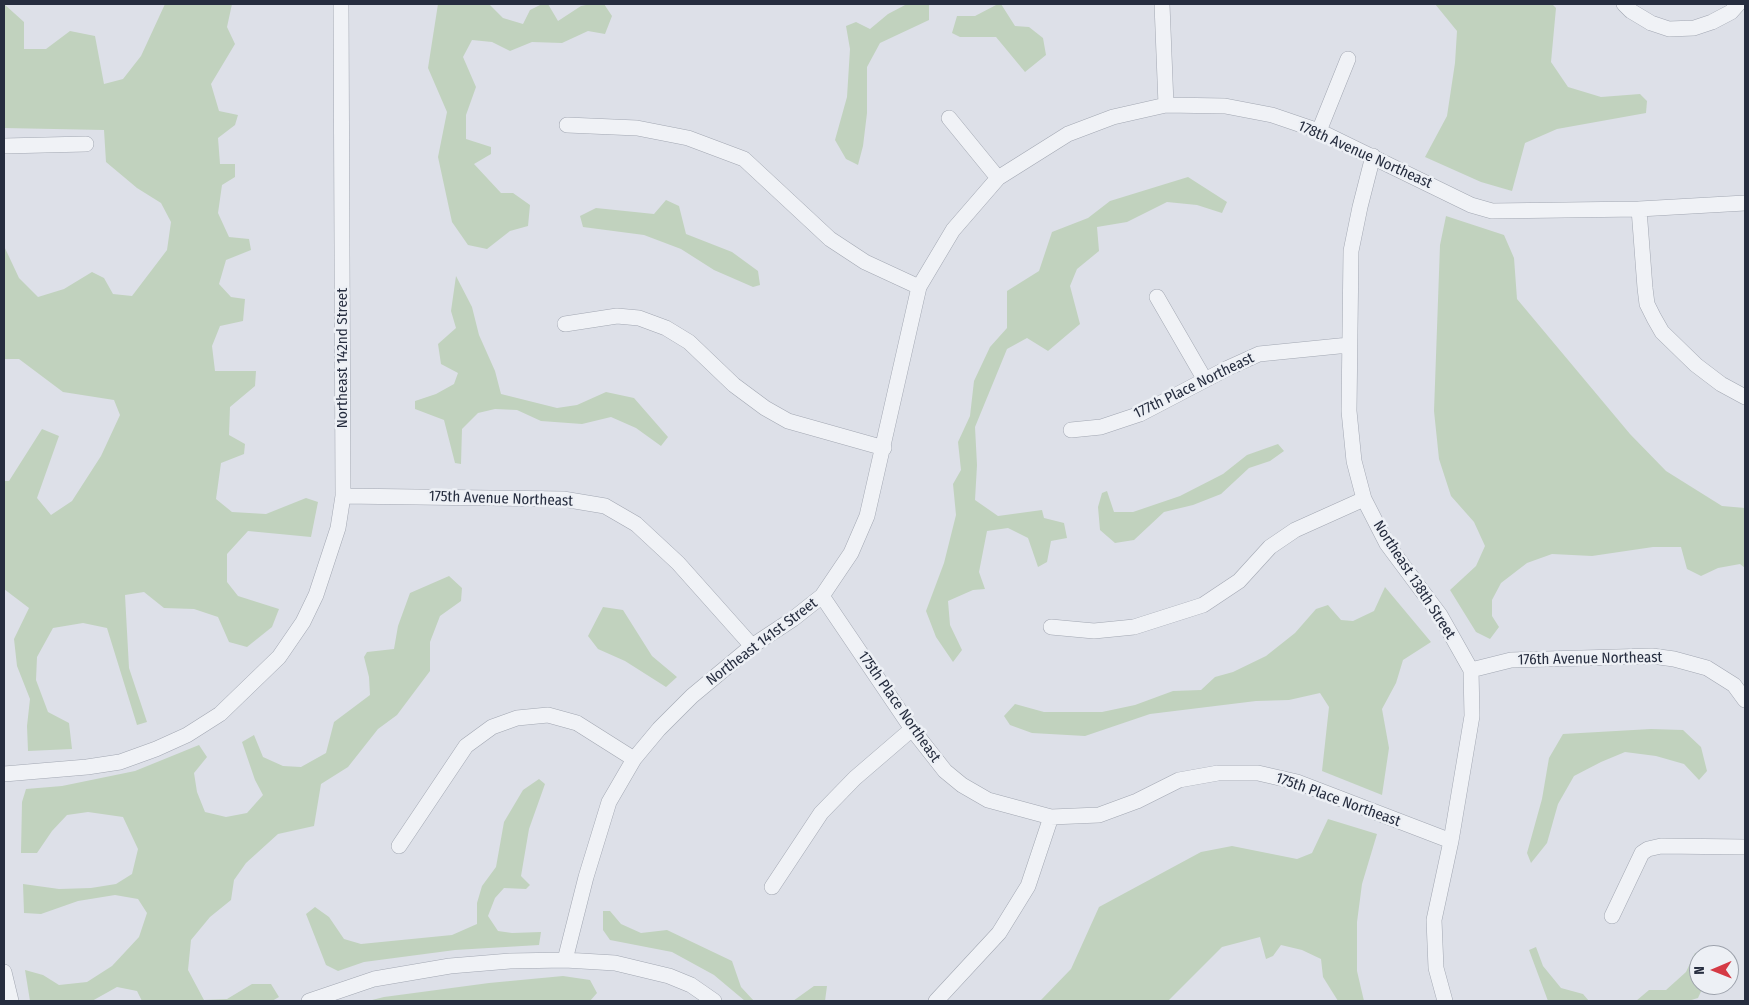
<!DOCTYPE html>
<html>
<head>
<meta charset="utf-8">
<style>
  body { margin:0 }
  #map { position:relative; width:1749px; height:1005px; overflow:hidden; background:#dde0e8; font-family:"Fira Sans Condensed",sans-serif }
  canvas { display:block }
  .frame { position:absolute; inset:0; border:5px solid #262d3f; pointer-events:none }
  .north { position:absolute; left:1689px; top:945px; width:50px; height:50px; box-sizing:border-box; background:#edf0f5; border:1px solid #9da2ac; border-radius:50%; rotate:269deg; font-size:14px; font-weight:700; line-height:20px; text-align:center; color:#262d3f }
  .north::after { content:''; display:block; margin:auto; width:18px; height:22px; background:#d53a45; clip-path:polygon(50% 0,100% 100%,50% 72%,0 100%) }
</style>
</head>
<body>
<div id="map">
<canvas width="1749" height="1005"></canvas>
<div class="frame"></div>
<div class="north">N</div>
</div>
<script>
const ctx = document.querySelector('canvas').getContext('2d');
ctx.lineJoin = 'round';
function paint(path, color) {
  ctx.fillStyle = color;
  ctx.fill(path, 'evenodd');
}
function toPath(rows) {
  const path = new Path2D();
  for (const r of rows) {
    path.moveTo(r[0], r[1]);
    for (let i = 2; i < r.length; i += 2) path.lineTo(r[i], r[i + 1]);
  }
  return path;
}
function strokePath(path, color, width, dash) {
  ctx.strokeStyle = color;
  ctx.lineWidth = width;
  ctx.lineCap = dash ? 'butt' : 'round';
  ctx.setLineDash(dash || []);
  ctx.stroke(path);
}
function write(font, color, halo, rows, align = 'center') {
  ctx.font = font + ' "Fira Sans Condensed",sans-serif';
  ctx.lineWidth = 5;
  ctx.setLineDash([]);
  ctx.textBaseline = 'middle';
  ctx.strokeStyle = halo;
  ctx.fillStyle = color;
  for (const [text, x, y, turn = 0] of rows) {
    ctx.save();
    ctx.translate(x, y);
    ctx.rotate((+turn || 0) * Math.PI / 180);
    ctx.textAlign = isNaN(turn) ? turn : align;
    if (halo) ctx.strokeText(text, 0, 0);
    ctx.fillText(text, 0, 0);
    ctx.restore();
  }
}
const green = toPath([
  [4,4,24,22,24,49,46,49,70,31,95,36,104,84,123,79,141,56,165,4,232,4,227,27,235,44,211,84,219,111,238,115,235,125,218,138,220,164,235,164,235,177,222,185,218,213,229,237,249,239,251,250,226,260,219,284,231,297,245,299,243,321,220,326,212,346,215,371,256,371,255,386,230,407,229,435,245,444,244,454,221,463,216,499,232,512,266,514,306,498,318,502,311,537,248,531,227,554,227,582,238,596,279,609,272,627,247,647,229,642,218,617,194,609,164,608,144,592,125,595,129,668,147,722,137,725,107,628,83,623,53,628,37,657,36,680,48,712,69,723,72,749,28,751,27,726,30,699,17,666,14,639,29,608,4,589,4,481,9,481,42,429,59,436,37,498,51,515,72,501,101,456,120,415,114,400,63,392,19,359,4,359,4,246,19,278,38,297,64,289,92,272,104,278,113,294,132,296,167,250,171,222,161,203,137,188,106,162,104,130,4,128],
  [438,4,489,4,503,18,523,24,530,10,542,4,548,4,558,21,581,6,591,4,604,4,612,16,605,34,588,31,562,43,532,42,510,51,492,42,472,40,463,57,476,87,466,115,466,139,491,147,491,154,474,164,501,193,513,193,530,205,528,226,510,231,487,249,468,245,452,222,438,157,447,112,428,68],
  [907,4,929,4,929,20,880,43,867,67,867,113,863,146,858,165,846,159,835,140,847,97,850,49,846,26,856,22,870,29,888,14],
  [998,4,1001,4,1015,26,1029,27,1043,38,1046,55,1025,72,996,37,960,37,952,33,957,16,975,16],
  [1435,4,1552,4,1556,8,1551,62,1568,87,1601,97,1640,94,1647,101,1646,113,1557,129,1525,143,1512,191,1481,182,1425,157,1447,116,1455,63,1457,31],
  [1188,177,1227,202,1222,213,1197,205,1167,202,1127,222,1097,227,1099,251,1077,269,1070,286,1080,324,1048,351,1027,338,1007,349,975,427,977,465,975,500,998,516,1042,510,1044,518,1064,523,1067,538,1051,541,1047,562,1038,567,1028,538,1008,528,987,531,979,572,985,589,973,590,948,601,950,625,962,650,953,662,936,637,926,611,944,563,956,515,953,484,961,470,958,442,970,416,974,381,990,347,1007,328,1007,291,1039,271,1052,232,1088,218,1110,201],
  [666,200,679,206,686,234,732,252,758,271,760,285,753,287,714,270,681,249,644,235,583,227,580,216,596,208,654,214],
  [1446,216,1504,235,1514,258,1517,299,1630,434,1666,471,1722,506,1745,508,1745,568,1740,564,1718,568,1701,576,1687,569,1681,547,1653,547,1592,556,1552,554,1527,563,1501,583,1492,600,1492,616,1499,627,1490,639,1476,632,1450,590,1476,566,1485,546,1474,522,1451,496,1439,459,1434,411,1440,245],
  [456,276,472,307,479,335,495,371,501,394,557,408,577,405,606,392,634,398,668,437,661,446,636,428,611,417,582,424,541,421,517,410,495,409,478,413,462,429,461,464,455,463,444,420,415,409,415,401,436,394,454,384,458,373,441,364,438,344,456,328,451,311],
  [1278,444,1284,451,1270,461,1249,468,1221,494,1193,505,1164,512,1134,540,1115,543,1100,530,1098,507,1102,493,1107,491,1114,512,1133,512,1180,496,1223,474,1247,455],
  [449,576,462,588,461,601,440,616,430,642,430,671,397,715,378,729,348,767,321,784,314,826,278,834,246,863,234,880,231,900,210,917,191,940,188,970,204,1000,227,999,252,984,271,984,279,997,272,1001,142,1001,137,991,117,987,92,1001,30,1001,25,970,43,975,59,985,87,982,112,966,139,937,147,913,138,899,115,895,78,901,41,914,24,913,23,884,59,889,91,888,116,884,132,874,138,849,123,817,88,812,67,815,52,831,37,853,21,853,22,802,26,789,62,786,135,771,199,745,207,757,194,773,197,792,205,812,226,817,247,813,263,795,255,780,242,742,254,735,263,757,283,766,301,767,326,753,334,722,370,695,369,677,364,657,367,652,394,649,398,626,410,593],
  [1385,587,1431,642,1403,660,1396,683,1382,709,1389,748,1382,795,1322,771,1329,707,1320,693,1289,700,1256,701,1150,714,1085,736,1032,733,1010,725,1004,716,1015,704,1044,712,1102,712,1135,705,1173,691,1201,690,1215,677,1233,672,1266,656,1295,633,1316,609,1328,605,1341,620,1353,621,1374,611],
  [603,607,623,610,652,656,677,677,666,687,625,661,598,649,588,636],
  [1651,729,1683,730,1701,747,1707,771,1699,780,1684,764,1656,756,1625,752,1601,762,1574,776,1558,804,1547,843,1531,863,1527,853,1542,799,1549,758,1563,734],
  [539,779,545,784,529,829,521,876,530,885,526,889,504,888,495,898,488,916,498,931,512,933,541,932,539,945,455,950,364,962,338,971,326,965,306,914,315,907,329,917,344,939,361,944,452,935,477,924,477,903,482,886,496,867,504,822,523,790],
  [1328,819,1377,834,1362,884,1357,922,1357,971,1364,1001,1338,1001,1323,977,1321,959,1302,950,1281,945,1273,956,1266,959,1260,937,1222,947,1168,1001,1040,1001,1071,969,1099,907,1201,852,1232,846,1297,859,1312,853],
  [603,911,610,911,621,924,641,933,667,930,732,961,741,987,754,1001,745,1001,714,975,672,952,610,940,603,930],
  [1536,947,1543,966,1561,988,1583,994,1589,1001,1548,1001,1529,950],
  [1704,952,1704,955,1699,955,1699,985,1704,985,1698,998,1688,1001,1636,1001,1649,990,1666,990,1686,972,1695,953],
  [563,976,590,980,597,993,590,1001,368,1001,384,997,489,983],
  [814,986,827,986,825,1001,793,1001]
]);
const minor = toPath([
  [1162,4,1166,105],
  [1624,4,1631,11,1651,23,1669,29,1694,28,1712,22,1731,12,1738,4],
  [949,118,998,178],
  [567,125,637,128,688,138,744,159,830,239,865,262,919,287],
  [1319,131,1348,59],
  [4,146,86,144],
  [1373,156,1360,207,1351,251,1349,411,1354,461,1364,499,1387,544,1440,615,1471,670,1472,716,1451,841,1434,920,1436,968,1445,1001],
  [1639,209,1645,288,1647,304,1654,318,1662,332,1696,365,1721,384,1745,397],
  [1157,297,1205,380],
  [565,324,617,316,639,318,666,328,689,342,734,385,765,408,788,421,884,448],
  [1071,430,1101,427,1140,414,1228,368,1259,354,1349,345],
  [343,496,563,499,605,506,636,524,678,563,752,646],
  [822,596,912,729,945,771,962,785,988,800,1051,817,1099,815,1137,801,1179,780,1218,773,1258,773,1297,782,1451,841],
  [1051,627,1094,631,1134,627,1203,605,1239,581,1270,547,1295,530,1364,499],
  [1471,670,1511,660,1652,656,1674,659,1707,668,1734,685,1745,700],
  [4,774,87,767,120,762,156,749,187,735,220,714,279,657,303,622,316,595,338,528,343,496,341,4],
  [399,846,466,746,492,727,517,718,548,715,577,723,634,759],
  [772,887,821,813,855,778,912,729],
  [1612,916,1642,853,1648,849,1661,846,1745,847],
  [565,960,586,877,609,802,634,759,659,729,692,696,752,646,793,619,822,596,851,553,867,516,919,287,953,230,998,178,1068,134,1113,117,1166,105,1225,106,1272,115,1319,131,1471,205,1492,211,1639,209,1745,203],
  [4,972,11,1001],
  [309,1001,374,979,450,966,510,961,565,960,615,963,669,976,691,985,714,1001],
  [936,1001,999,933,1028,886,1051,817]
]);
const streetNames = [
  ["178th Avenue Northeast",1365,155,24],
  ["Northeast 142nd Street",343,358,-90],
  ["177th Place Northeast",1194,386,-26],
  ["175th Avenue Northeast",501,499,2],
  ["Northeast 138th Street",1414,580,57],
  ["Northeast 141st Street",762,642,-37],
  ["176th Avenue Northeast",1590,659,-1],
  ["175th Place Northeast",899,707,55],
  ["175th Place Northeast",1338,800,20]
];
paint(green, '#c1d2be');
strokePath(minor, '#a2a7b2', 16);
strokePath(minor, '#f0f2f6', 15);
write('15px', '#262d3f', '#edf0f5', streetNames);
</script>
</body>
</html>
